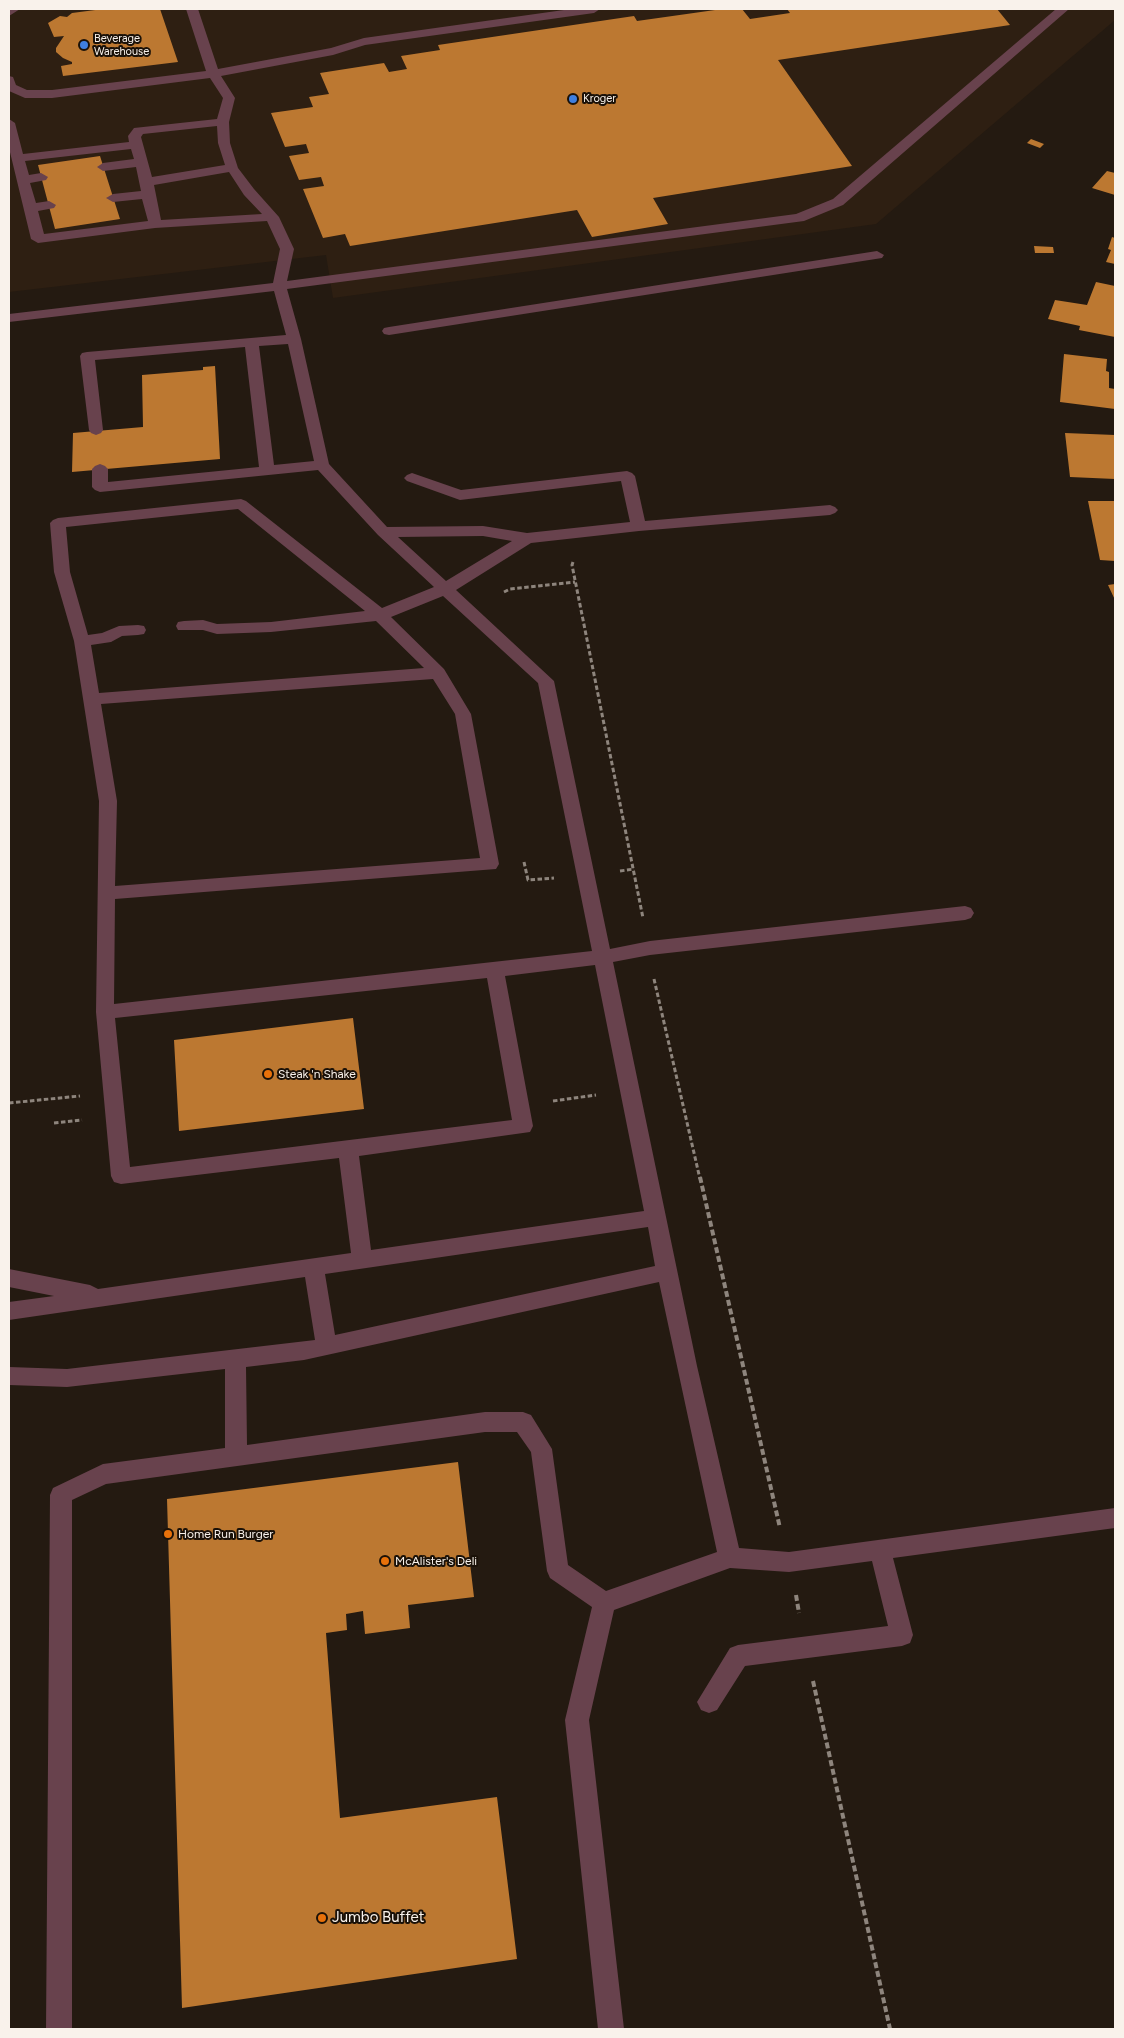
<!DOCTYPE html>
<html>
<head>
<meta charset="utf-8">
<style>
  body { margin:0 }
  #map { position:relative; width:1124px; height:2038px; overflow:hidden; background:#241a11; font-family:Figtree,sans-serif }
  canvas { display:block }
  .frame { position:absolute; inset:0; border:10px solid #f9f2eb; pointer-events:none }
</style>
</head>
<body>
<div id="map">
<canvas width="1124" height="2038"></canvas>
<div class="frame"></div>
</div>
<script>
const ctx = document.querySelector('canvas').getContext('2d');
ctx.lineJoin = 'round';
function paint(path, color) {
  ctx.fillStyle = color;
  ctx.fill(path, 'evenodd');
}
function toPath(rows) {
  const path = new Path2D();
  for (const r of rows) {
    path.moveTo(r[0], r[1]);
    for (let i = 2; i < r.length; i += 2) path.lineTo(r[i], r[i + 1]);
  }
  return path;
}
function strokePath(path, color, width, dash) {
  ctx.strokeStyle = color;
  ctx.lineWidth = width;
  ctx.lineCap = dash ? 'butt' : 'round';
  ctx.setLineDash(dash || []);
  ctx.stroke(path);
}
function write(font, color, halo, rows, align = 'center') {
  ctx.font = font + ' Figtree,sans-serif';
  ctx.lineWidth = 4;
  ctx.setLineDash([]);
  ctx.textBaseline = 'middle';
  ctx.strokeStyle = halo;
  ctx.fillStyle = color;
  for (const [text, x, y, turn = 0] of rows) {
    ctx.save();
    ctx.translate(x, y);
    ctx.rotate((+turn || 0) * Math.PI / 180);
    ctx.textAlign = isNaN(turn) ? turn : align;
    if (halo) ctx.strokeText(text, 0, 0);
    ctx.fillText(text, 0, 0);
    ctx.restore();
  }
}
const built = toPath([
  [9,9,1115,9,1115,20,876,224,333,298,326,255,9,292]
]);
const building = toPath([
  [103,9,160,9,178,62,63,76,61,66,72,64,72,62,63,58,56,52,56,48,64,36,54,37,48,23,60,16,67,17,72,13],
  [722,9,742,9,750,19,790,13,787,9,997,9,1010,25,778,60,852,166,653,198,668,224,592,237,577,210,350,246,345,234,323,238,303,189,324,186,321,177,299,180,289,156,309,153,306,144,285,147,271,113,313,107,309,97,329,94,320,73,384,63,389,72,407,69,401,56,440,50,438,45,634,16,637,21],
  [1031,139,1044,144,1040,148,1027,143],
  [100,156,120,219,55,229,38,165],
  [1107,171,1115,173,1115,195,1092,188],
  [1112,237,1115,238,1115,264,1106,262,1111,250,1108,249],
  [1034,246,1053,247,1054,253,1035,253],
  [1096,282,1115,286,1115,337,1079,330,1080,326,1048,319,1055,300,1087,305],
  [1064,354,1107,359,1106,371,1109,372,1109,388,1115,389,1115,409,1060,402],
  [215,366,220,459,72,472,73,433,143,427,142,375,203,370,203,367],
  [1065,433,1115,435,1115,479,1070,477],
  [1088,501,1115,501,1115,561,1100,560],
  [1115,584,1115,600,1108,585],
  [353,1018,364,1109,179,1131,174,1040],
  [458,1462,474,1597,408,1605,410,1628,365,1634,363,1611,346,1614,347,1630,326,1633,340,1818,497,1797,517,1959,182,2008,167,1499]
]);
const pathFar1 = toPath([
  [573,562,572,565,643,918],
  [504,592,510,589,575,582],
  [524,862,528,880,554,878],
  [620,871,634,869],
  [654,979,700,1179],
  [553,1101,596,1095],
  [9,1103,80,1096],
  [54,1123,82,1120]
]);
const path = toPath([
  [700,1177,780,1528],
  [796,1595,799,1613],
  [813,1681,890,2029]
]);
const service = toPath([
  [9,9,20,9,9,16,9,9],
  [186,9,198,9,218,69,331,48,364,38,571,9,600,9,594,13,365,45,333,55,221,76,235,98,229,122,230,143,238,168,254,189,279,217,294,249,287,281,796,214,833,199,1056,9,1069,9,843,205,804,221,287,289,301,339,329,464,387,527,483,526,527,533,630,522,621,481,460,500,407,481,404,478,407,475,412,473,461,490,627,471,632,473,635,476,645,521,830,505,835,507,838,510,835,513,830,515,639,531,531,543,456,590,554,681,610,949,650,941,965,906,971,908,974,913,971,918,965,920,650,955,613,962,697,1366,739,1548,789,1552,1115,1508,1115,1528,893,1558,913,1635,910,1643,902,1646,745,1666,717,1710,709,1713,701,1710,697,1702,730,1648,738,1645,888,1626,872,1561,789,1572,730,1568,614,1610,589,1720,624,2029,598,2029,565,1720,592,1607,550,1578,547,1571,531,1452,517,1432,485,1432,106,1484,72,1500,72,2029,46,2029,50,1495,53,1488,103,1464,225,1448,225,1369,67,1387,9,1385,9,1367,67,1369,315,1340,305,1277,9,1320,9,1302,54,1296,9,1287,9,1269,90,1285,98,1289,351,1253,339,1158,121,1184,114,1182,111,1176,96,1012,99,801,74,641,54,572,50,523,53,520,58,518,241,499,246,501,382,608,434,587,378,535,318,470,100,492,95,490,92,487,92,469,95,466,100,464,105,466,108,469,108,482,259,467,245,347,95,360,103,430,101,433,96,435,91,433,89,430,80,356,82,353,87,352,286,335,274,291,9,322,9,314,273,283,280,249,267,221,155,228,38,243,31,239,9,148,9,119,15,123,23,154,129,142,128,136,134,128,217,119,223,98,210,78,52,98,25,98,9,91,9,76,13,77,16,85,27,90,52,90,206,71,186,9],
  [217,126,218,143,225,165,152,177,141,137,143,134,217,126],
  [131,149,134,159,103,163,97,167,103,171,136,167,141,191,113,194,106,198,113,202,142,199,148,221,44,234,38,211,54,208,56,205,49,201,36,203,30,183,46,180,48,177,41,173,29,175,25,161,131,149],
  [229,172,244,195,262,214,161,220,154,185,229,172],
  [288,344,314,461,274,465,259,346,288,344],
  [238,509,365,611,271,622,217,624,203,620,184,621,178,622,176,626,178,630,203,630,217,634,271,632,376,621,424,668,99,693,91,645,111,642,122,636,138,635,144,634,146,630,144,626,138,625,119,626,102,633,88,635,70,572,66,527,238,509],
  [483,536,512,541,446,581,398,537,483,536],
  [443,596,538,683,592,951,114,1004,115,899,496,869,499,864,471,714,444,669,391,617,443,596],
  [433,679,455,714,480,858,115,886,117,801,101,704,433,679],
  [595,965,644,1211,371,1250,359,1156,530,1132,533,1126,505,976,595,965],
  [487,978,512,1120,130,1167,115,1018,487,978],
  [648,1227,655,1266,335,1335,325,1274,648,1227],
  [659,1282,717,1552,606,1591,568,1565,552,1449,531,1415,523,1412,485,1412,247,1445,246,1367,304,1360,659,1282],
  [877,251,884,255,882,258,389,335,384,334,382,331,384,328,389,327,877,251]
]);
const markers = [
  [84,45,5,"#3f7fe0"],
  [573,99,5,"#3f7fe0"],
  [268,1074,5,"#e8710a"],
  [168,1534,5,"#e8710a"],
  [385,1561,5,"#e8710a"],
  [322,1918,5,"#e8710a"]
];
const farPoinames = [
  ["Beverage",94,39],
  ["Warehouse",94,52],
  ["Kroger",583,99]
];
const poiNames = [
  ["Steak 'n Shake",278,1074],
  ["Home Run Burger",178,1534],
  ["McAlister's Deli",395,1561]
];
const nearPoinames = [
  ["Jumbo Buffet",332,1918]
];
paint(built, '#2e1f12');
paint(building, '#bc7831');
strokePath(pathFar1, '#8e857d', 3, [4.5, 2.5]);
strokePath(path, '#8e857d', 4, [6, 3]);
paint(service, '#68424d');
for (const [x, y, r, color] of markers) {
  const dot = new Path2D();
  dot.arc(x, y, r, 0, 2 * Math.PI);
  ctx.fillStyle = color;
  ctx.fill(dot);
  strokePath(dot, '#1a1108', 2);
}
write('11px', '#f9f2eb', '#1a1108', farPoinames, 'left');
write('12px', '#f9f2eb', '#1a1108', poiNames, 'left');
write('15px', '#f9f2eb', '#1a1108', nearPoinames, 'left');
</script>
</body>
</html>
